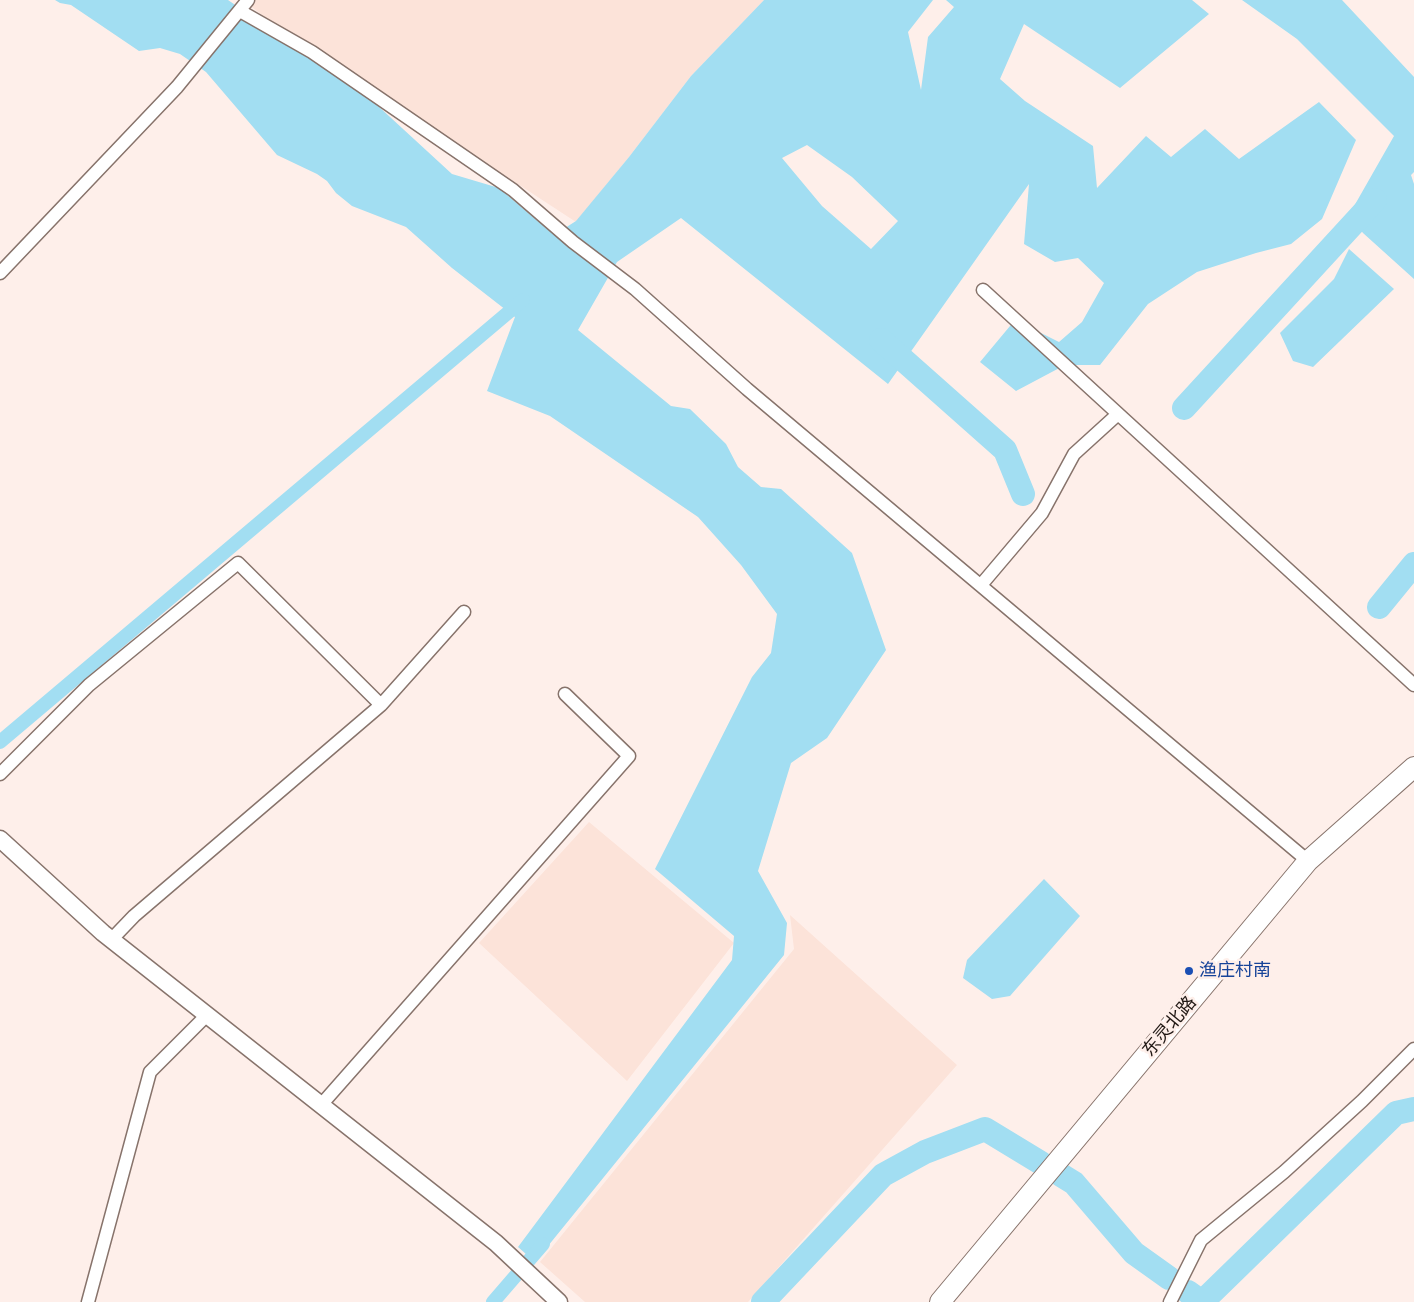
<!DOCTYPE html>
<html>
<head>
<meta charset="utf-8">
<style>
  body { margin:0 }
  canvas { display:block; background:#feefea }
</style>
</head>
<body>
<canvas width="1414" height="1302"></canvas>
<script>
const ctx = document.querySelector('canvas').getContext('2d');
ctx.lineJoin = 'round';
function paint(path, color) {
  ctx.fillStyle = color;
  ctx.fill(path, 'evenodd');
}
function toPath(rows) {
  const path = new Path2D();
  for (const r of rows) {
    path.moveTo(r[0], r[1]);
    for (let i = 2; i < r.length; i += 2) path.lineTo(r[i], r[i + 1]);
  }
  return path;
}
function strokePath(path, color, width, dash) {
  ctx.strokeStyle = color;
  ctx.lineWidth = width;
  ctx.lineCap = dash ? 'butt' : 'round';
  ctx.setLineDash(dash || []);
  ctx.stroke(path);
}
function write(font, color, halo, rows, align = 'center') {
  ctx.font = font + ' "DM Sans","Noto Sans SC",sans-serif';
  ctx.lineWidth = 5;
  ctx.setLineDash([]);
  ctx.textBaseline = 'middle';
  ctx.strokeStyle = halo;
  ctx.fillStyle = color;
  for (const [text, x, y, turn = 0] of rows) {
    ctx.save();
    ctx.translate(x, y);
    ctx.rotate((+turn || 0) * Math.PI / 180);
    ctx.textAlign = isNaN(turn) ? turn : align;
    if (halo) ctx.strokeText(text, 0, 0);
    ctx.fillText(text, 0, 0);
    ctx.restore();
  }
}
const built = toPath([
  [243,0,764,0,691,76,629,157,576,222,276,26],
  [589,822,734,943,627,1081,479,943],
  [790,915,957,1065,748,1302,585,1302,540,1262,794,949]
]);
const water = toPath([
  [55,0,228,0,365,94,452,174,499,188,554,235,576,221,629,157,691,76,764,0,933,0,908,32,921,90,928,37,954,7,946,0,1192,0,1209,14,1120,88,1024,24,1000,79,1025,101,1093,146,1097,188,1146,136,1171,157,1205,129,1239,159,1319,102,1356,140,1322,219,1291,244,1256,253,1197,272,1148,304,1100,365,1065,365,1016,391,980,362,1015,320,1059,342,1082,322,1104,283,1078,258,1055,262,1024,244,1029,184,888,384,681,218,617,262,578,330,671,406,690,409,726,444,738,467,761,487,781,489,852,553,886,650,827,738,791,763,758,871,787,923,784,955,535,1262,518,1247,732,960,734,936,655,869,752,677,771,653,777,614,741,565,698,517,550,416,487,391,515,317,452,268,406,227,352,206,336,193,327,181,317,174,277,155,206,72,180,54,160,48,139,51,71,5,60,3],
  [807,145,852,177,898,221,871,249,822,206,782,158],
  [1242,0,1342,0,1414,77,1414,172,1411,175,1414,184,1414,279,1363,233,1349,215,1394,136,1297,39],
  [1349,249,1394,289,1313,367,1293,361,1280,333,1334,279],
  [1044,879,1080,916,1010,996,992,999,963,978,967,960]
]);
const canal = toPath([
  [0,742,523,300],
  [493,1302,543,1244]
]);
const river = toPath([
  [881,340,1005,450,1023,494],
  [1184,408,1375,200],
  [1379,607,1414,564],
  [1061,1175,1074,1183,1134,1253,1169,1278],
  [1188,1292,1202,1302,1396,1113,1414,1109],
  [763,1302,883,1175,925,1152,985,1129,1041,1163]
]);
const minor = toPath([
  [240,11,312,52,513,190,573,242,635,289,747,389,1308,861],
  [0,273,177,87,248,0],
  [983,290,1414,685],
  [981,585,1042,513,1074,454,1118,414],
  [0,774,89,685,238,563,381,705],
  [111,940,134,916,381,705,464,612],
  [321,1105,629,756,565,694],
  [88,1302,150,1072,207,1015],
  [1170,1302,1201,1240,1284,1172,1362,1101,1414,1049]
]);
const tertiary = toPath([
  [0,839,103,933,496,1243,559,1302]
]);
const primary = toPath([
  [940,1302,1308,861,1414,767]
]);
const markers = [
  [1189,971,5,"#1a4fb4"]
];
const transitNames = [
  ["渔庄村南",1199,971]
];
const streetNames = [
  ["东灵北路",1170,1027,-50]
];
paint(built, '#fce3d9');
paint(water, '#a2def2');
strokePath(canal, '#a2def2', 14);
strokePath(river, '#a2def2', 24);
strokePath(minor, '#87736b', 15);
strokePath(tertiary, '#87736b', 19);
strokePath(primary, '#87736b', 22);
strokePath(minor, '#fff', 12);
strokePath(tertiary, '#fff', 16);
strokePath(primary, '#fff', 20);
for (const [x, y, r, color] of markers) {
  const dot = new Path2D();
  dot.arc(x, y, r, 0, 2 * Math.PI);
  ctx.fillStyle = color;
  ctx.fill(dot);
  strokePath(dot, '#feefea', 2);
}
write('18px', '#164399', '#feefea', transitNames, 'left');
write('18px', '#201814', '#feefea', streetNames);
</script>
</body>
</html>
